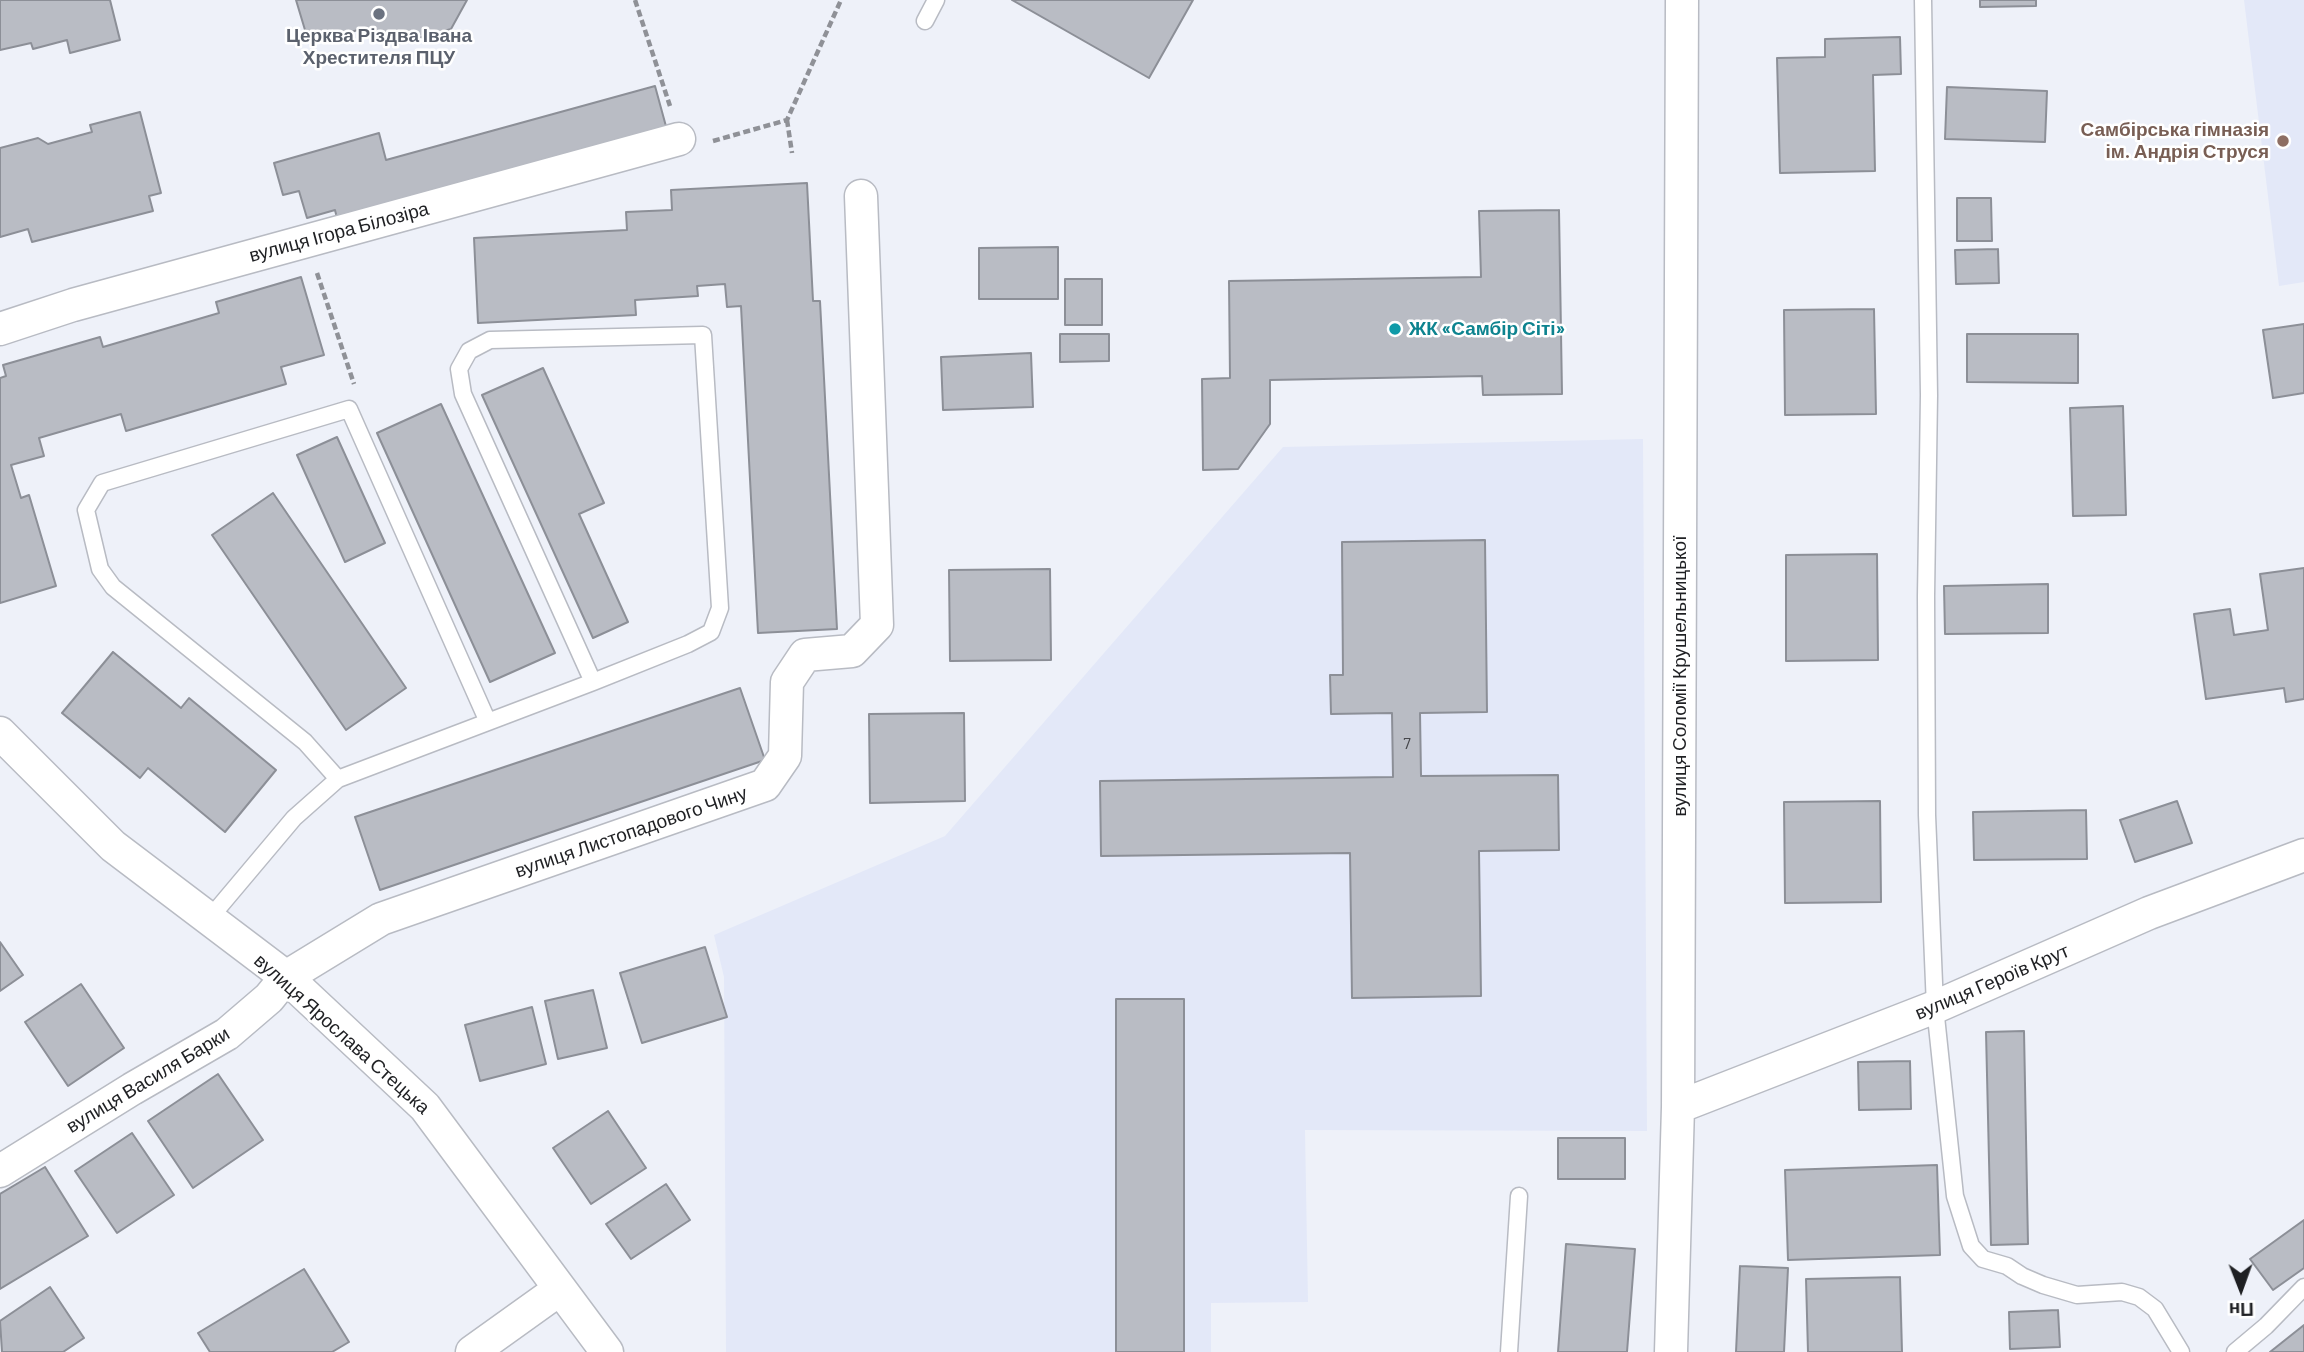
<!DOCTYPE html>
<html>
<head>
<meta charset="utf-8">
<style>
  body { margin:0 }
  #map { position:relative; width:2304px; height:1352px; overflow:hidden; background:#eef1f9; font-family:Barlow,sans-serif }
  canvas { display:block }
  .north { position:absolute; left:2206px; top:1254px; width:70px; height:70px; -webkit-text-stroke:5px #fff; paint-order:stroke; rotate:179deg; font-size:19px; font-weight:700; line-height:28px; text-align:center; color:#1f2023 }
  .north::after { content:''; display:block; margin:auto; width:24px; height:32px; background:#1f2023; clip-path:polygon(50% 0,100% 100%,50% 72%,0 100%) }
</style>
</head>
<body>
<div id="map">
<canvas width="2304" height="1352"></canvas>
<div class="north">Пн</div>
</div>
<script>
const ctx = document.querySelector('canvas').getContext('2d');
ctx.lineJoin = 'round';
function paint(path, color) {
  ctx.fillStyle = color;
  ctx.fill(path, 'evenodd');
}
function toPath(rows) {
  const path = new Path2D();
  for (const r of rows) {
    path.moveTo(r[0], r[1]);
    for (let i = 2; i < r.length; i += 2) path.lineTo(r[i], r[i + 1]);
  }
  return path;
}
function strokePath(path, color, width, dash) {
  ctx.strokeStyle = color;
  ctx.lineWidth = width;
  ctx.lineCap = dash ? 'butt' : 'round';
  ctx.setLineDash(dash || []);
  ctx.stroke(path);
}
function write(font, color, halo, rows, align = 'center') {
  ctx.font = font + ' Barlow,sans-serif';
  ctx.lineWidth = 5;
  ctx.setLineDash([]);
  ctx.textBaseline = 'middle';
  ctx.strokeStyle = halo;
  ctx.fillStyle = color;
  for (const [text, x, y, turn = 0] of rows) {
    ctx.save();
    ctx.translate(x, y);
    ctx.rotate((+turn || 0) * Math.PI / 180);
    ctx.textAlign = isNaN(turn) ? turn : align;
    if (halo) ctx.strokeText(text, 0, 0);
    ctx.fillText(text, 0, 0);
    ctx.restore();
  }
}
const built = toPath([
  [2244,0,2304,0,2304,282,2279,286],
  [1643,439,1647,1131,1305,1130,1308,1302,1211,1303,1211,1352,726,1352,724,977,714,935,945,836,1283,447]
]);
const building = toPath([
  [0,0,110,0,120,40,70,53,67,40,33,49,31,43,0,50,0,0],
  [296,0,467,0,451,29,397,44,365,28,326,39,305,30,296,0],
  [1012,0,1193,0,1149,78,1012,0],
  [1980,0,2036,0,2036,6,1980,7,1980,0],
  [1900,37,1901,74,1873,75,1875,171,1780,173,1777,58,1825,57,1825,39,1900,37],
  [655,86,667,130,338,222,335,210,307,218,299,191,283,195,274,163,379,133,386,160,655,86],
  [1947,87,2047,91,2045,142,1945,139,1947,87],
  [140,112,161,193,149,196,153,211,32,242,28,229,0,237,0,148,38,138,48,144,92,132,90,125,140,112],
  [807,183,813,301,820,301,837,629,758,633,741,306,727,307,725,284,697,286,698,296,635,300,636,315,478,323,474,238,627,230,626,212,672,210,671,190,807,183],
  [1957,198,1991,198,1992,241,1957,241,1957,198],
  [1559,210,1562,394,1483,395,1482,376,1270,380,1270,424,1238,469,1203,470,1202,379,1230,378,1229,281,1481,277,1479,211,1559,210],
  [1058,247,1058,299,979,299,979,248,1058,247],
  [1998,249,1999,283,1956,284,1955,250,1998,249],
  [301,277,324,355,281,367,286,384,126,431,121,414,39,438,44,456,11,465,21,498,29,495,56,586,0,603,0,378,6,376,3,365,100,337,103,347,219,313,216,302,301,277],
  [1065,279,1102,279,1102,325,1065,325,1065,279],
  [1874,309,1876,414,1785,415,1784,310,1874,309],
  [2304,324,2304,393,2273,398,2263,330,2304,324],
  [1060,334,1109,334,1109,361,1060,362,1060,334],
  [1967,334,2078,334,2078,383,1967,382,1967,334],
  [1031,353,1033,407,943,410,941,357,1031,353],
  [543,368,604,503,579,514,628,622,593,638,482,395,543,368],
  [441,404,555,653,490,682,377,433,441,404],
  [2123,406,2126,515,2073,516,2070,408,2123,406],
  [337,437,385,543,345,562,297,455,337,437],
  [273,493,406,688,346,730,212,535,273,493],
  [1485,540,1487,712,1420,713,1421,776,1558,775,1559,850,1479,851,1481,996,1352,998,1350,853,1101,856,1100,781,1393,777,1392,713,1331,714,1330,675,1343,675,1342,542,1485,540],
  [1877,554,1878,660,1786,661,1786,555,1877,554],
  [2304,568,2304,699,2286,702,2284,688,2206,699,2194,614,2230,609,2234,635,2268,630,2260,574,2304,568],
  [1050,569,1051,660,950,661,949,570,1050,569],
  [2048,584,2048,633,1945,634,1944,586,2048,584],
  [113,652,181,708,189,698,276,770,225,832,148,768,140,778,62,713,113,652],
  [740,688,765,760,380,890,355,817,740,688],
  [964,713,965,801,870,803,869,714,964,713],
  [1880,801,1881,902,1785,903,1784,802,1880,801],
  [2177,801,2192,843,2135,862,2120,820,2177,801],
  [2086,810,2087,859,1974,860,1973,812,2086,810],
  [0,942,23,975,0,991,0,942],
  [705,947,727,1017,642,1043,620,973,705,947],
  [81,984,124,1048,68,1086,25,1022,81,984],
  [593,990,607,1048,558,1059,545,1001,593,990],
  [1116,999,1184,999,1184,1352,1116,1352,1116,999],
  [532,1007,546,1064,480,1081,465,1025,532,1007],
  [2024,1031,2028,1244,1991,1245,1986,1032,2024,1031],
  [1910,1061,1911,1109,1859,1110,1858,1062,1910,1061],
  [218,1074,263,1140,193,1188,148,1121,218,1074],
  [608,1111,646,1168,591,1204,553,1148,608,1111],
  [132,1133,174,1195,117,1233,75,1171,132,1133],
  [1558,1138,1625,1138,1625,1179,1558,1179,1558,1138],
  [1937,1165,1940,1255,1788,1260,1785,1170,1937,1165],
  [45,1167,88,1236,0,1289,0,1194,45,1167],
  [666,1184,690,1220,631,1259,606,1224,666,1184],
  [2304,1220,2304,1268,2273,1290,2250,1259,2304,1220],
  [1566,1244,1635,1249,1627,1352,1558,1352,1566,1244],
  [1740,1266,1788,1268,1784,1352,1736,1352,1740,1266],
  [304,1269,349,1342,332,1352,210,1352,198,1333,304,1269],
  [1900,1277,1902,1352,1808,1352,1806,1279,1900,1277],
  [50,1287,84,1338,63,1352,2,1352,0,1321,50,1287],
  [2058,1310,2060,1347,2010,1349,2009,1312,2058,1310],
  [2304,1325,2304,1352,2270,1352,2304,1325]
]);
const path = toPath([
  [635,0,670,106],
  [787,120,792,153],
  [713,141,787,120,841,0],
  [317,273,354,384]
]);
const lane = toPath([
  [1923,0,1929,395,1926,596,1927,815,1935,1007,1955,1196,1971,1246,1983,1259,2007,1266,2022,1276,2043,1285,2077,1295,2122,1292,2139,1297,2155,1309,2181,1352],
  [925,21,936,0],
  [338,779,305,742,113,587,100,569,86,510,102,483,349,409,488,722],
  [209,919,294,818,338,779,593,682,688,644,711,632,720,608,703,335,490,340,469,351,459,369,463,394,593,682],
  [1509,1352,1519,1196],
  [2235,1352,2266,1326,2304,1287]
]);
const street = toPath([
  [0,329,73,305,679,139],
  [0,733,113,846,286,977,425,1107,607,1352],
  [1678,1107,1935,1007,2149,913,2304,855],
  [0,1171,132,1089,227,1034,269,998,286,977,381,919,765,785,785,756,787,682,805,655,852,651,877,625,861,196],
  [472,1352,560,1289],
  [1671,1352,1678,1107,1682,0]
]);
const markers = [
  [379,14,7,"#6b7280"],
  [2283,141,7,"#8d6e63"],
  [1395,329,7,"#0f9aa8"]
];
const numberNames = [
  ["7",1407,744]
];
const worshipNames = [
  ["Церква Різдва Івана",379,36],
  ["Хрестителя ПЦУ",379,58]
];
const educationNames = [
  ["Самбірська гімназія",2269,130],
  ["ім. Андрія Струся",2269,152]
];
const streetNames = [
  ["вулиця Ігора Білозіра",339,232,-15],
  ["вулиця Соломії Крушельницької",1680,676,-90],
  ["вулиця Листопадового Чину",631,832,-19],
  ["вулиця Героїв Крут",1992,982,-23],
  ["вулиця Ярослава Стецька",342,1034,42],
  ["вулиця Василя Барки",148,1080,-31]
];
const cultureNames = [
  ["ЖК «Самбір Сіті»",1409,329]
];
paint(built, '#e3e8f8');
paint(building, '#b9bcc4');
strokePath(building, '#8c8f97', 2);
strokePath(lane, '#b8bbc3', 19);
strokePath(street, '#b8bbc3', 35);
strokePath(path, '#8f9197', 4.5, [7, 3.5]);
strokePath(lane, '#fff', 16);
strokePath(street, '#fff', 32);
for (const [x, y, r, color] of markers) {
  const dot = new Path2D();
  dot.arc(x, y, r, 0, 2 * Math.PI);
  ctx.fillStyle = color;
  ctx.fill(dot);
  strokePath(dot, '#fff', 2.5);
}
write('16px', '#46474b', null, numberNames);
write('bold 19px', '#5b616d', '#fff', worshipNames);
write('bold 19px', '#785e54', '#fff', educationNames, 'right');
write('19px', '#1f2023', '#fff', streetNames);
write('bold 19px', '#0d838f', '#fff', cultureNames, 'left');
</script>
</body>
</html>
